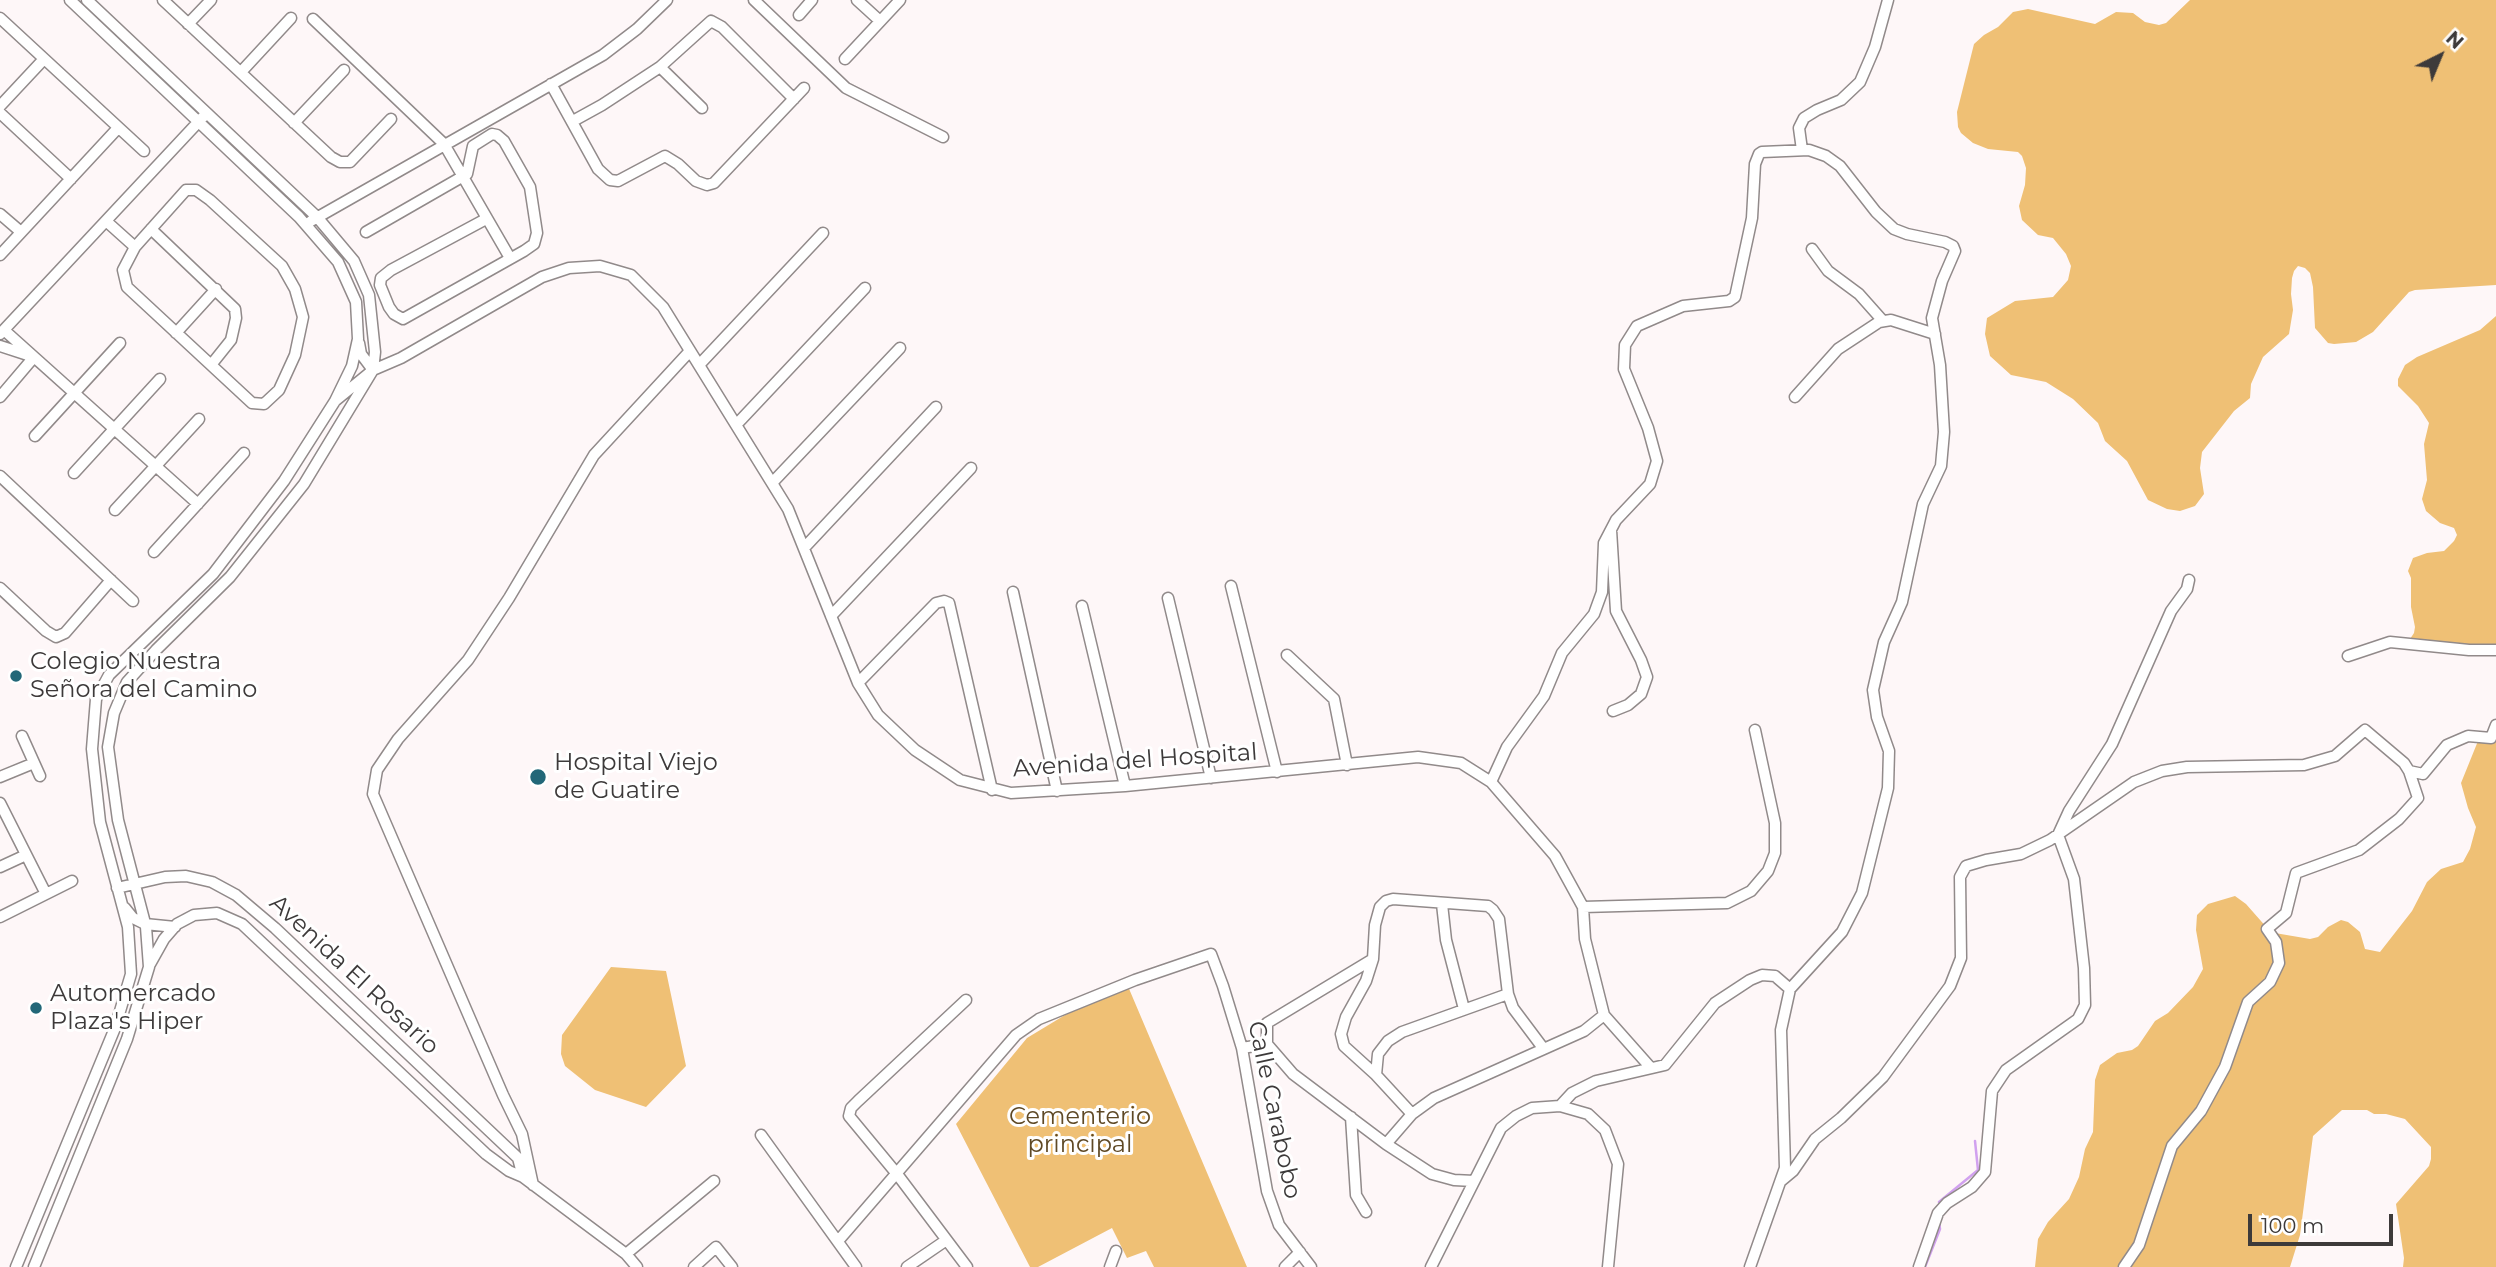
<!DOCTYPE html>
<html>
<head>
<meta charset="utf-8">
<style>
  body { margin:0 }
  #map { position:relative; width:2496px; height:1267px; overflow:hidden; background:#fef7f8; font-family:Montserrat,sans-serif }
  canvas { display:block }
  .north { position:absolute; left:2405px; top:21px; width:70px; height:70px; -webkit-text-stroke:5px #fff; paint-order:stroke; rotate:43deg; font-size:19px; font-weight:700; line-height:28px; text-align:center; color:#3d3a3a }
  .north::after { content:''; display:block; margin:auto; width:24px; height:32px; background:#3d3a3a; clip-path:polygon(50% 0,100% 100%,50% 72%,0 100%) }
  .scale { position:absolute; left:2248px; top:1214px; width:145px; height:32px; box-sizing:border-box; border:4px solid #3d3a3a; border-top:0; padding-left:9px; font-size:21px; line-height:24px; white-space:nowrap; color:#3d3a3a; -webkit-text-stroke:5px #fff; paint-order:stroke }
</style>
</head>
<body>
<div id="map">
<canvas width="2496" height="1267"></canvas>
<div class="north">N</div>
<div class="scale">100 m</div>
</div>
<script>
const ctx = document.querySelector('canvas').getContext('2d');
ctx.lineJoin = 'round';
function paint(path, color) {
  ctx.fillStyle = color;
  ctx.fill(path, 'evenodd');
}
function toPath(rows) {
  const path = new Path2D();
  for (const r of rows) {
    path.moveTo(r[0], r[1]);
    for (let i = 2; i < r.length; i += 2) path.lineTo(r[i], r[i + 1]);
  }
  return path;
}
function strokePath(path, color, width, dash) {
  ctx.strokeStyle = color;
  ctx.lineWidth = width;
  ctx.lineCap = dash ? 'butt' : 'round';
  ctx.setLineDash(dash || []);
  ctx.stroke(path);
}
function write(font, color, halo, rows, align = 'center') {
  ctx.font = font + ' Montserrat,sans-serif';
  ctx.lineWidth = 6;
  ctx.setLineDash([]);
  ctx.textBaseline = 'middle';
  ctx.strokeStyle = halo;
  ctx.fillStyle = color;
  for (const [text, x, y, turn = 0] of rows) {
    ctx.save();
    ctx.translate(x, y);
    ctx.rotate((+turn || 0) * Math.PI / 180);
    ctx.textAlign = isNaN(turn) ? turn : align;
    if (halo) ctx.strokeText(text, 0, 0);
    ctx.fillText(text, 0, 0);
    ctx.restore();
  }
}
const green = toPath([
  [2190,0,2496,0,2496,285,2415,290,2409,292,2373,332,2356,342,2334,344,2328,343,2315,328,2313,287,2310,273,2305,268,2298,266,2294,271,2292,278,2291,294,2293,310,2289,334,2263,357,2251,384,2250,398,2234,411,2202,452,2200,468,2204,494,2195,506,2180,511,2167,509,2148,500,2127,461,2105,441,2098,423,2073,399,2046,382,2011,375,1990,356,1985,334,1987,318,2015,301,2053,297,2068,280,2071,266,2066,254,2053,238,2038,235,2022,220,2019,206,2025,185,2026,168,2022,156,2018,152,1988,149,1973,143,1961,133,1958,127,1957,112,1974,44,1984,35,1998,27,2013,12,2028,9,2095,24,2116,12,2133,13,2145,22,2159,25,2166,23],
  [2496,316,2496,652,2476,655,2444,653,2412,645,2410,639,2414,633,2415,627,2411,607,2411,578,2408,571,2413,558,2427,553,2444,551,2454,541,2457,535,2454,528,2440,523,2426,511,2422,499,2427,480,2424,444,2429,423,2418,406,2398,386,2398,379,2405,365,2417,357,2480,330],
  [2496,727,2496,1267,2403,1267,2404,1258,2396,1204,2429,1166,2431,1159,2431,1147,2405,1119,2386,1114,2374,1114,2367,1110,2342,1110,2313,1136,2300,1235,2290,1267,2035,1267,2038,1239,2048,1222,2069,1199,2079,1177,2085,1149,2093,1132,2095,1080,2100,1065,2117,1053,2132,1050,2138,1046,2155,1021,2168,1013,2193,987,2203,969,2196,930,2197,915,2208,904,2235,896,2246,904,2268,929,2275,933,2310,939,2318,937,2328,927,2341,920,2348,922,2360,932,2365,949,2380,952,2412,911,2427,882,2441,869,2463,862,2470,849,2476,827,2468,808,2461,783,2478,741],
  [611,967,666,971,686,1066,646,1107,595,1090,565,1066,561,1054,562,1035],
  [1127,984,1247,1267,1154,1267,1146,1251,1127,1258,1112,1228,1038,1267,1030,1267,956,1124,1027,1038,1070,1012]
]);
const stream = toPath([
  [1939,1202,1978,1170,1975,1141],
  [1925,1267,1940,1229,1939,1222]
]);
const minor = toPath([
  [163,0,331,157,340,162,350,162,391,119],
  [754,0,846,88,943,137],
  [857,0,880,21],
  [799,15,812,0],
  [0,18,144,151],
  [313,19,444,144,510,258],
  [188,24,211,0],
  [845,59,900,0],
  [660,67,702,108],
  [241,72,291,18],
  [551,84,598,169,610,180,618,181,665,156,678,164,696,181,707,185,714,183,804,88],
  [0,106,44,59],
  [0,113,71,179],
  [573,121,602,105,660,67,711,21,722,27,794,99],
  [294,123,344,70],
  [1802,150,1799,128,1804,118,1817,110,1841,100,1860,82,1875,47,1888,0],
  [186,190,196,190,210,200,282,266,295,289,303,317,295,355,279,390,264,404,252,403,127,287,123,270,135,247,186,190],
  [0,214,21,232],
  [106,221,135,247],
  [311,221,603,55,637,29,667,0],
  [151,229,235,309,236,318,231,340,211,365],
  [366,232,467,174,473,146,492,134,497,135,504,141,530,187,537,233,534,244,524,251,403,319,394,314,389,307,380,285,381,278,391,270,486,219],
  [1812,249,1828,271,1859,294,1883,321],
  [0,255,118,128],
  [4,330,198,504],
  [176,333,216,289],
  [0,334,203,117],
  [359,343,361,354,373,370],
  [0,346,34,357,0,397],
  [699,365,823,233],
  [1795,397,1838,349,1879,322,1891,320,1935,334],
  [335,401,373,370,401,358,542,277,569,268,600,266,631,275,663,307,788,509,858,683,878,715,915,750,960,780,1011,793,1125,786,1418,757,1461,763,1491,782,1555,856,1583,907,1585,939,1604,1015,1651,1068],
  [736,425,865,288],
  [35,436,120,343],
  [74,473,160,379],
  [0,476,133,601],
  [772,483,900,348],
  [115,510,199,419],
  [1611,530,1616,611,1641,660,1647,677,1641,694,1628,705,1613,711],
  [804,548,936,407],
  [154,552,244,453],
  [1231,586,1277,772],
  [0,588,46,631,56,637,65,633,111,580],
  [1013,592,1057,791],
  [1168,598,1211,778],
  [1082,606,1125,786],
  [831,616,971,468],
  [1287,655,1334,699,1347,765],
  [2348,656,2390,642,2469,650,2496,650],
  [858,683,936,603,944,601,949,603,992,790],
  [22,736,40,776],
  [2409,771,2423,774,2447,745,2468,736,2491,738,2496,725],
  [0,777,34,763],
  [1491,782,1507,747,1544,696,1562,653,1594,614,1602,592,1604,543,1616,520,1650,484,1657,461,1648,428,1624,369,1625,345,1637,326,1683,306,1729,301,1735,297,1752,218,1755,164,1759,154,1762,152,1809,150,1826,156,1840,166,1876,212,1894,229,1907,234,1945,242,1953,246,1955,251,1942,281,1932,318,1940,365,1944,432,1941,466,1923,504,1902,602,1884,642,1873,690,1877,717,1889,751,1888,788,1862,893,1842,932,1790,989,1781,1030,1785,1168,1750,1267],
  [0,803,46,894],
  [0,867,26,855],
  [117,888,165,877,186,876,212,882,236,895,275,928,518,1158,523,1177],
  [1442,904,1446,940,1464,1009],
  [1583,907,1727,903,1751,891,1768,871,1775,853,1775,823,1755,730],
  [125,908,133,918,145,924,175,927],
  [0,917,72,881],
  [1373,959,1267,1023,1267,1044,1293,1074,1386,1144,1432,1174,1454,1180,1474,1181],
  [150,964,164,939,177,924,194,915,217,913,242,924,486,1154,509,1171,523,1177,626,1254,637,1267],
  [966,1000,858,1101,851,1108,849,1116,897,1174,967,1267],
  [1242,1048,1267,1044],
  [1376,1075,1378,1054,1388,1041,1402,1032,1508,994],
  [1560,1106,1572,1093,1596,1081,1665,1065,1715,1003,1750,980,1762,975,1775,976,1790,989],
  [1412,1114,1376,1075,1344,1046,1341,1034,1346,1017,1366,981,1373,959,1375,925,1380,907,1386,901,1393,899,1488,906,1493,910,1499,919,1508,994,1513,1008,1543,1048],
  [1351,1117,1356,1195,1366,1212],
  [761,1135,856,1267],
  [1386,1144,1412,1114,1434,1098,1584,1031,1604,1015],
  [1781,1181,1793,1171,1815,1139,1841,1118,1883,1077,1950,986,1961,958,1960,877,1966,866,1986,860,2021,854,2050,840,2134,782,2162,771,2187,767,2304,765,2335,756,2365,730,2404,763,2409,771,2418,798,2399,819,2359,850,2296,873,2286,913,2267,929,2276,942,2279,963,2270,982,2248,1002,2225,1067,2201,1111,2172,1146,2139,1245,2124,1267],
  [533,1185,522,1134,503,1095,373,794,377,770,398,739,468,660,509,598,594,455,690,351],
  [838,1241,1016,1035,1039,1019,1135,980,1211,954,1223,986,1242,1048,1267,1191,1279,1225,1311,1267],
  [626,1254,714,1181],
  [16,1267,115,1028,131,974,128,927,100,822,92,749,96,699,109,675,213,574,284,481,335,401,352,366,358,339,356,302,338,262,299,217,70,0],
  [34,1267,127,1039,149,967,146,927,118,820,108,747,114,713,127,682,156,650,230,577,304,484,373,370,375,352,369,295,354,261,317,217,87,0],
  [694,1267,716,1247,732,1267],
  [907,1267,945,1241],
  [1110,1267,1116,1251],
  [1285,1267,1300,1252],
  [1431,1267,1501,1128,1516,1116,1532,1108,1560,1106,1588,1114,1605,1130,1618,1164,1608,1267],
  [1919,1267,1938,1213,1947,1203,1972,1187,1985,1172,1992,1091,2006,1070,2078,1019,2085,1005,2084,968,2074,879,2058,835,2069,811,2112,744,2171,611,2187,589,2189,580]
]);
const markers = [
  [16,676,7,"#226778"],
  [538,777,9,"#226778"],
  [36,1008,7,"#226778"]
];
const poiNames = [
  ["Colegio Nuestra",30,662],
  ["Señora del Camino",30,690],
  ["Hospital Viejo",554,763],
  ["de Guatire",554,791],
  ["Automercado",50,994],
  ["Plaza's Hiper",50,1022]
];
const streetNames = [
  ["Avenida del Hospital",1135,761,-4],
  ["Avenida El Rosario",354,975,43],
  ["Calle Carabobo",1274,1110,78]
];
const parkNames = [
  ["Cementerio",1080,1117],
  ["principal",1080,1145]
];
paint(green, '#efc075');
strokePath(stream, '#d1a1ef', 2.5);
strokePath(minor, '#918a8a', 13);
strokePath(minor, '#fff', 10);
for (const [x, y, r, color] of markers) {
  const dot = new Path2D();
  dot.arc(x, y, r, 0, 2 * Math.PI);
  ctx.fillStyle = color;
  ctx.fill(dot);
  strokePath(dot, '#fff', 2.5);
}
write('24px', '#3d3a3a', '#fff', poiNames, 'left');
write('24px', '#3d3a3a', '#fff', streetNames);
write('24px', '#5f4925', '#fff', parkNames);
</script>
</body>
</html>
